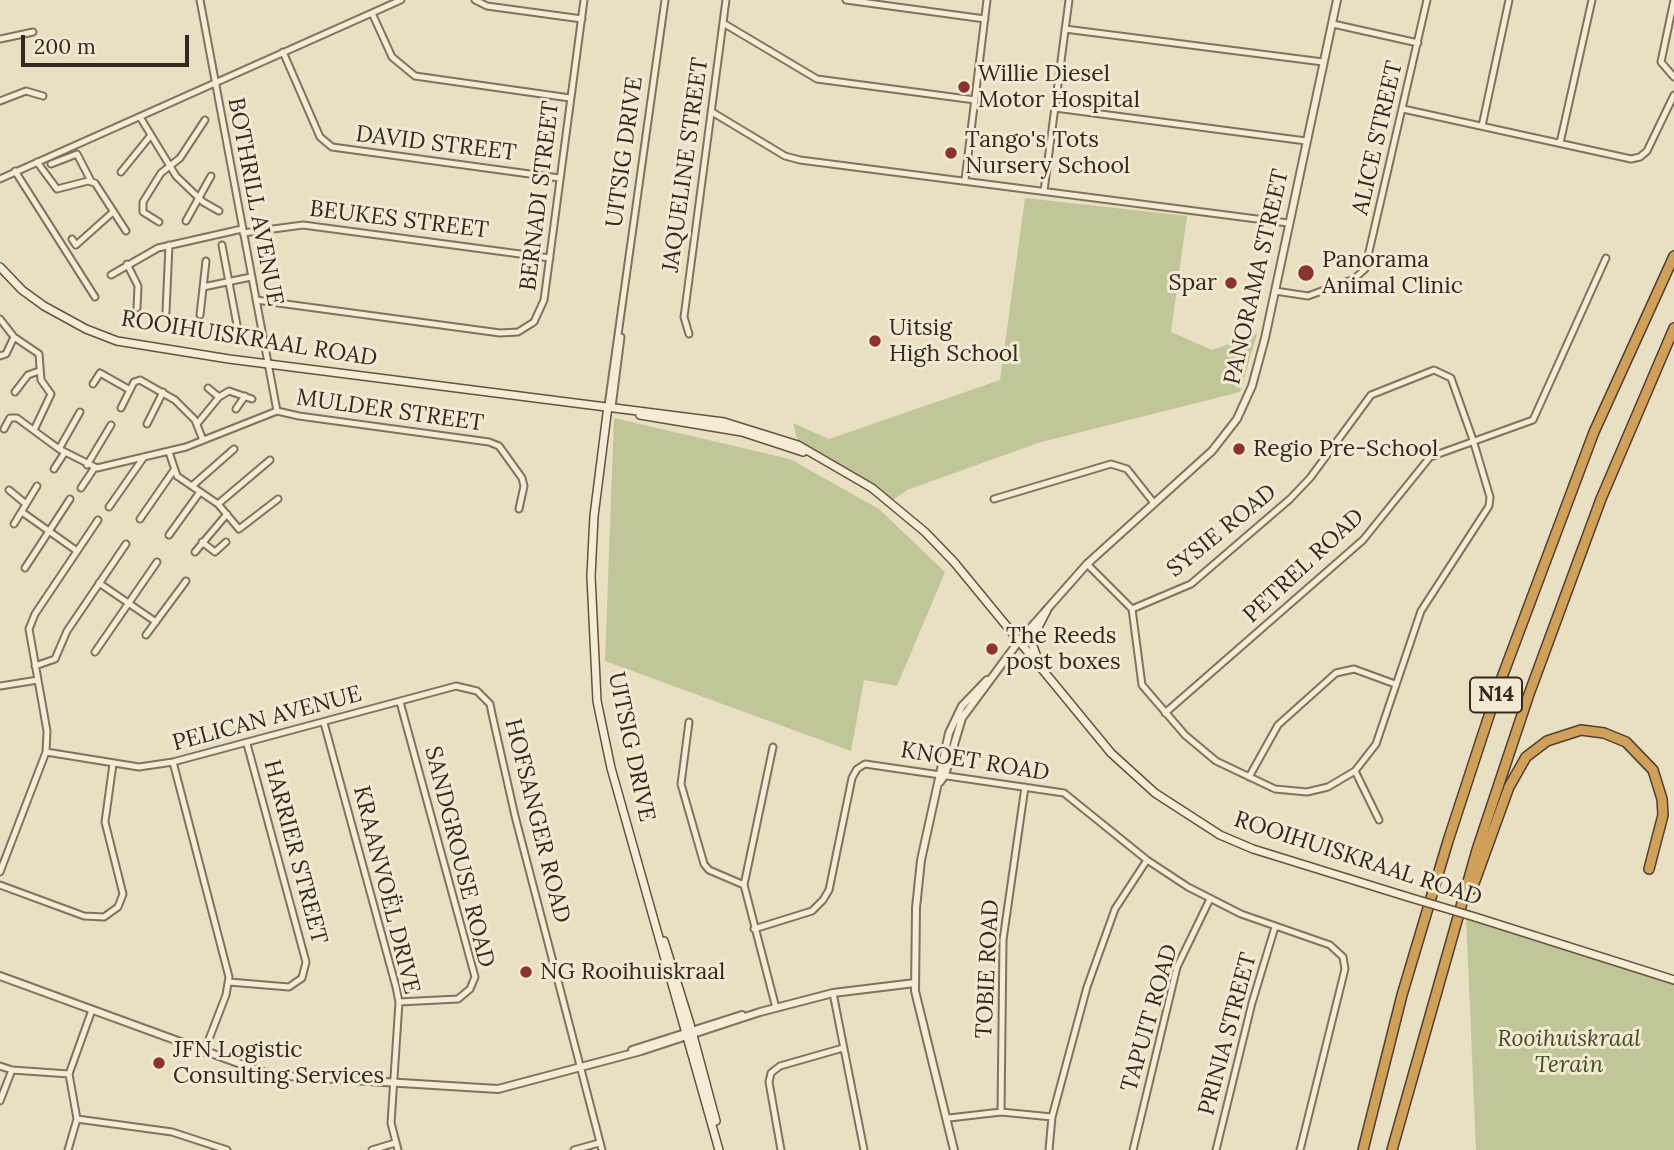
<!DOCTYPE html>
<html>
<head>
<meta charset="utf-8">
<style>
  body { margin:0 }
  #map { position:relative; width:1674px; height:1150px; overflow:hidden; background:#e9dfc3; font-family:Lora,serif }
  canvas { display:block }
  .scale { position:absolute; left:21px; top:35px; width:168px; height:32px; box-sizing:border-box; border:4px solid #33291e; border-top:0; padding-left:9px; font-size:21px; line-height:24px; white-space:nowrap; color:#33291e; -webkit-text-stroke:5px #f2e9d2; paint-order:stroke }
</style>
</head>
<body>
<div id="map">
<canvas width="1674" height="1150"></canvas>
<div class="scale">200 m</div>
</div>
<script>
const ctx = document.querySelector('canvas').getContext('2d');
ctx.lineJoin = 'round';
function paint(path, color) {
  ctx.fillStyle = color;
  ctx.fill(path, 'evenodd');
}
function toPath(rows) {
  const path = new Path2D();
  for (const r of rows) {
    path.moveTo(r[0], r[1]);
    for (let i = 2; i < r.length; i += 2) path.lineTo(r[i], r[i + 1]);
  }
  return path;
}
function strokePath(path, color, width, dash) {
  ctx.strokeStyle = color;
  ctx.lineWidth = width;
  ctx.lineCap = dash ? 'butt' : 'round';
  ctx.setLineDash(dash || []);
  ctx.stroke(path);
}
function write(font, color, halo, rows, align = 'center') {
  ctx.font = font + ' Lora,serif';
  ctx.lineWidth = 6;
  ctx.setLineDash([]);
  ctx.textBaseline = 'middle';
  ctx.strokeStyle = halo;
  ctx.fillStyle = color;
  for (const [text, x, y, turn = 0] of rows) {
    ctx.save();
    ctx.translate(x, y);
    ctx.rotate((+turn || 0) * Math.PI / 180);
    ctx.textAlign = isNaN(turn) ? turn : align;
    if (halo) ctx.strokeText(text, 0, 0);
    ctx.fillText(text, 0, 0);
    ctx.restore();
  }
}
const green = toPath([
  [1025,198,1187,216,1171,332,1212,350,1257,334,1240,392,1038,443,907,490,892,501,798,442,793,423,829,439,1000,380],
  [614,418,790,459,879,509,945,572,897,686,864,680,851,751,605,661],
  [1466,915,1674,984,1674,1150,1476,1150]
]);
const minor = toPath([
  [200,0,277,411],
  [475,0,487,6,582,19],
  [846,0,985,19],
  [1674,0,1661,62,1674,77],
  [372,13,392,57,415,76,570,98],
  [723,23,817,79,975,100],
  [1333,24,1418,43],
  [1065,29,1323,62],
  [0,39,33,32],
  [283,52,320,137,332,147,559,178],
  [0,101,26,91,43,96],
  [1055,108,1306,141],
  [1403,109,1631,159,1640,157,1647,151,1674,95],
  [712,112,785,156,800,160,1288,223],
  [140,117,176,176,203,202,219,211],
  [1482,126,1509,0],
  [1560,143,1592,0],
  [37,162,57,189,88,181,95,183,126,231],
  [51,164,77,154,91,181],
  [15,171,95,297],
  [121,172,151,135],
  [0,179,401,0],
  [965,180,987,0],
  [1044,191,1069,0],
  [186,221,211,176],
  [159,222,143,212,143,202,161,173,180,158,205,120],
  [243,233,303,225,550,258],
  [72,239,76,245,113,212],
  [222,245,237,325],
  [127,264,138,286,137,308],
  [111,275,158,248,242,229],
  [203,287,251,277],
  [1275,291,1308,296,1354,279,1365,269,1427,0],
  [256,300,500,333,518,332,534,322,544,300,584,0],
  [166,312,169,245],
  [200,315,206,261],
  [0,319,14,337,39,354,41,380,51,394,35,428],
  [689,334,684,317,726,0],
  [0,356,6,354,14,337],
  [93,384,100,373,130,390],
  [208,388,219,397],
  [15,392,28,375,39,371],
  [608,406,665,0],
  [612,407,621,337],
  [121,408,134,382,140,380,175,400,195,420,203,440],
  [236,409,245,396],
  [147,424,163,392],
  [197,424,219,397,229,391,252,399],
  [4,429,10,418,17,418,59,449,97,468,186,447,277,411,299,416,489,442,499,446,522,478,524,486,519,509],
  [59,449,80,412],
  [169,452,177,476,218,504,239,529,278,499],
  [87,465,111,425],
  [54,469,65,452],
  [192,486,234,449],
  [81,488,95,467],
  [9,490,26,504],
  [994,499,1111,464,1127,469,1154,503],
  [218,504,270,460],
  [109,507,144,457],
  [22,512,77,551],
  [140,519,174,470],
  [14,524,37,486],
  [169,535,200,492],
  [202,542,215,552,226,542],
  [195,552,227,514],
  [1087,564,1132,609,1142,685,1185,735,1216,761,1275,789,1307,792,1328,787,1355,771,1376,744,1421,611,1489,506,1490,497,1473,440,1451,378,1434,370,1371,395,1310,478,1290,499,1191,584,1132,609],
  [25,568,70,499],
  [99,583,156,622],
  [146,635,186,581],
  [95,652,157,562],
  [35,666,55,659,67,631,126,544],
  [0,686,38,680],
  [1165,713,1363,540,1430,457,1533,420,1606,258],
  [689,722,681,784,704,864,709,870,744,885],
  [324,723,396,987,399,1002,391,1123,398,1150],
  [773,747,744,885,776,1008],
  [46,752,139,767,173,762,445,689,456,686,477,691,490,704,492,714,515,816,602,1150],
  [173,762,229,977,226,995,204,1052],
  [1355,771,1379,820],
  [1249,777,1278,725,1336,673,1354,669,1395,684],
  [0,872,46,752,47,731,29,629,35,614,98,520],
  [0,885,84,916,104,917,118,907,123,894,105,822,113,764],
  [754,929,812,911,823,900,829,890,852,778,857,769,865,764,1064,793,1147,860,1188,887,1241,914,1330,945,1343,957,1345,969,1300,1150],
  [229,982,289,987,302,978,306,962,247,744],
  [833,993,864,1150],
  [399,1002,458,999,470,989,475,977,400,702],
  [0,1066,12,1070,69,1074],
  [0,1101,12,1070],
  [1001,1112,1003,940,1025,787],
  [949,1118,1001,1112,1052,1117],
  [77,1119,172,1132,227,1150],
  [68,1150,77,1119,69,1074,92,1010],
  [372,1150,395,1143],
  [574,1150,599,1143],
  [781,1150,769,1082,771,1073,780,1066,843,1048],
  [1049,1150,1052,1117,1087,987,1115,909,1147,860],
  [1133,1150,1177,967,1210,899],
  [1216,1150,1252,1003,1275,927]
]);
const tertiary = toPath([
  [940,782,945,775,962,718,1019,641,1087,564,1212,451,1237,419,1252,386,1265,338,1337,0],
  [0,976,271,1075,498,1089,641,1051,760,1012,833,993,915,983],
  [632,1050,742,1015],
  [954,1150,915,991,916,908,921,860,949,733,962,706,987,680]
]);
const secondary = toPath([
  [0,267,22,290,44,306,86,329,117,341,229,359,724,422,798,445,872,488,925,532,954,562,1111,753,1155,793,1220,835,1253,849,1408,897],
  [608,406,594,516,591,576,597,701,611,768,719,1150],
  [640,415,742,432,803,452],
  [1037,657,1031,641,1047,610],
  [1475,917,1674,980],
  [664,941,690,1024,716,1121]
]);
const motorway = toPath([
  [1472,889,1509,787,1526,757,1547,741,1581,730,1604,733,1626,742,1653,770,1662,799,1663,815,1649,869],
  [1363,1150,1402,995,1448,841,1498,688,1594,432,1674,256],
  [1392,1150,1477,850,1528,697,1601,499,1674,328]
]);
const secondaryBridge = toPath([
  [1408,897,1475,917]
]);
const markers = [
  [964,87,7,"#8b3331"],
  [951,153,7,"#8b3331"],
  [1306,273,9,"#8b3331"],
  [1231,283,7,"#8b3331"],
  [875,341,7,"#8b3331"],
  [1239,449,7,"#8b3331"],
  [992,649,7,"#8b3331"],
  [526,972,7,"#8b3331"],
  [159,1063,7,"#8b3331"]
];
const shields = [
  [1496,695,52]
];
const shieldNames = [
  ["N14",1496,695]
];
const poiNames = [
  ["Willie Diesel",978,74],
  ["Motor Hospital",978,100],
  ["Tango's Tots",965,140],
  ["Nursery School",965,166],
  ["Panorama",1322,260],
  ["Animal Clinic",1322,286],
  ["Spar",1217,283,"right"],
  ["Uitsig",889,328],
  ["High School",889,354],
  ["Regio Pre-School",1253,449],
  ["The Reeds",1006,636],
  ["post boxes",1006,662],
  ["NG Rooihuiskraal",540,972],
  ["JFN Logistic",173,1050],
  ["Consulting Services",173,1076]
];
const streetNames = [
  ["ALICE STREET",1378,138,-77],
  ["DAVID STREET",436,144,7],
  ["UITSIG DRIVE",625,152,-82],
  ["JAQUELINE STREET",686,165,-82],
  ["BERNADI STREET",540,196,-83],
  ["BOTHRILL AVENUE",255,202,79],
  ["BEUKES STREET",399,220,7],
  ["PANORAMA STREET",1257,277,-77],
  ["ROOIHUISKRAAL ROAD",249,339,9],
  ["MULDER STREET",390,411,8],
  ["SYSIE ROAD",1222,531,-39],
  ["PETREL ROAD",1304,566,-43],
  ["PELICAN AVENUE",267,719,-15],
  ["UITSIG DRIVE",631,747,78],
  ["KNOET ROAD",975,762,9],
  ["HOFSANGER ROAD",537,821,76],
  ["HARRIER STREET",295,852,75],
  ["SANDGROUSE ROAD",459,857,76],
  ["ROOIHUISKRAAL ROAD",1358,859,18],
  ["KRAANVOËL DRIVE",386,890,76],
  ["TOBIE ROAD",988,969,-87],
  ["TAPUIT ROAD",1150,1018,-74],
  ["PRINIA STREET",1228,1034,-75]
];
const parkNames = [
  ["Rooihuiskraal",1569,1039],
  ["Terain",1569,1065]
];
paint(green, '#c0c698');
strokePath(minor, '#82715c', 9);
strokePath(tertiary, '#82715c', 10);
strokePath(secondary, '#64523f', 10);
strokePath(motorway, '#504030', 12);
strokePath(minor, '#f5ecd5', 5);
strokePath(tertiary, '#f5ecd5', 6);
strokePath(secondary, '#f5ecd5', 7);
strokePath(motorway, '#d1a15b', 9);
strokePath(secondaryBridge, '#64523f', 10, []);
strokePath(secondaryBridge, '#f5ecd5', 7);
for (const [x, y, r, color] of markers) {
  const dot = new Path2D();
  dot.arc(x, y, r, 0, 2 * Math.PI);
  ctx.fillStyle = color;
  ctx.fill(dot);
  strokePath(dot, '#f2e9d2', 2.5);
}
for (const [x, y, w] of shields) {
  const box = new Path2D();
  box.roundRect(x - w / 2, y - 17.5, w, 35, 5);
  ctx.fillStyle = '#f2e9d2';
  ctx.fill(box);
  strokePath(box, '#33291e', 2);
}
write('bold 21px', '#33291e', null, shieldNames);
write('23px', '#33291e', '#f2e9d2', poiNames, 'left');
write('23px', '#33291e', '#f2e9d2', streetNames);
write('italic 23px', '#434e27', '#f2e9d2', parkNames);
</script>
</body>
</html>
